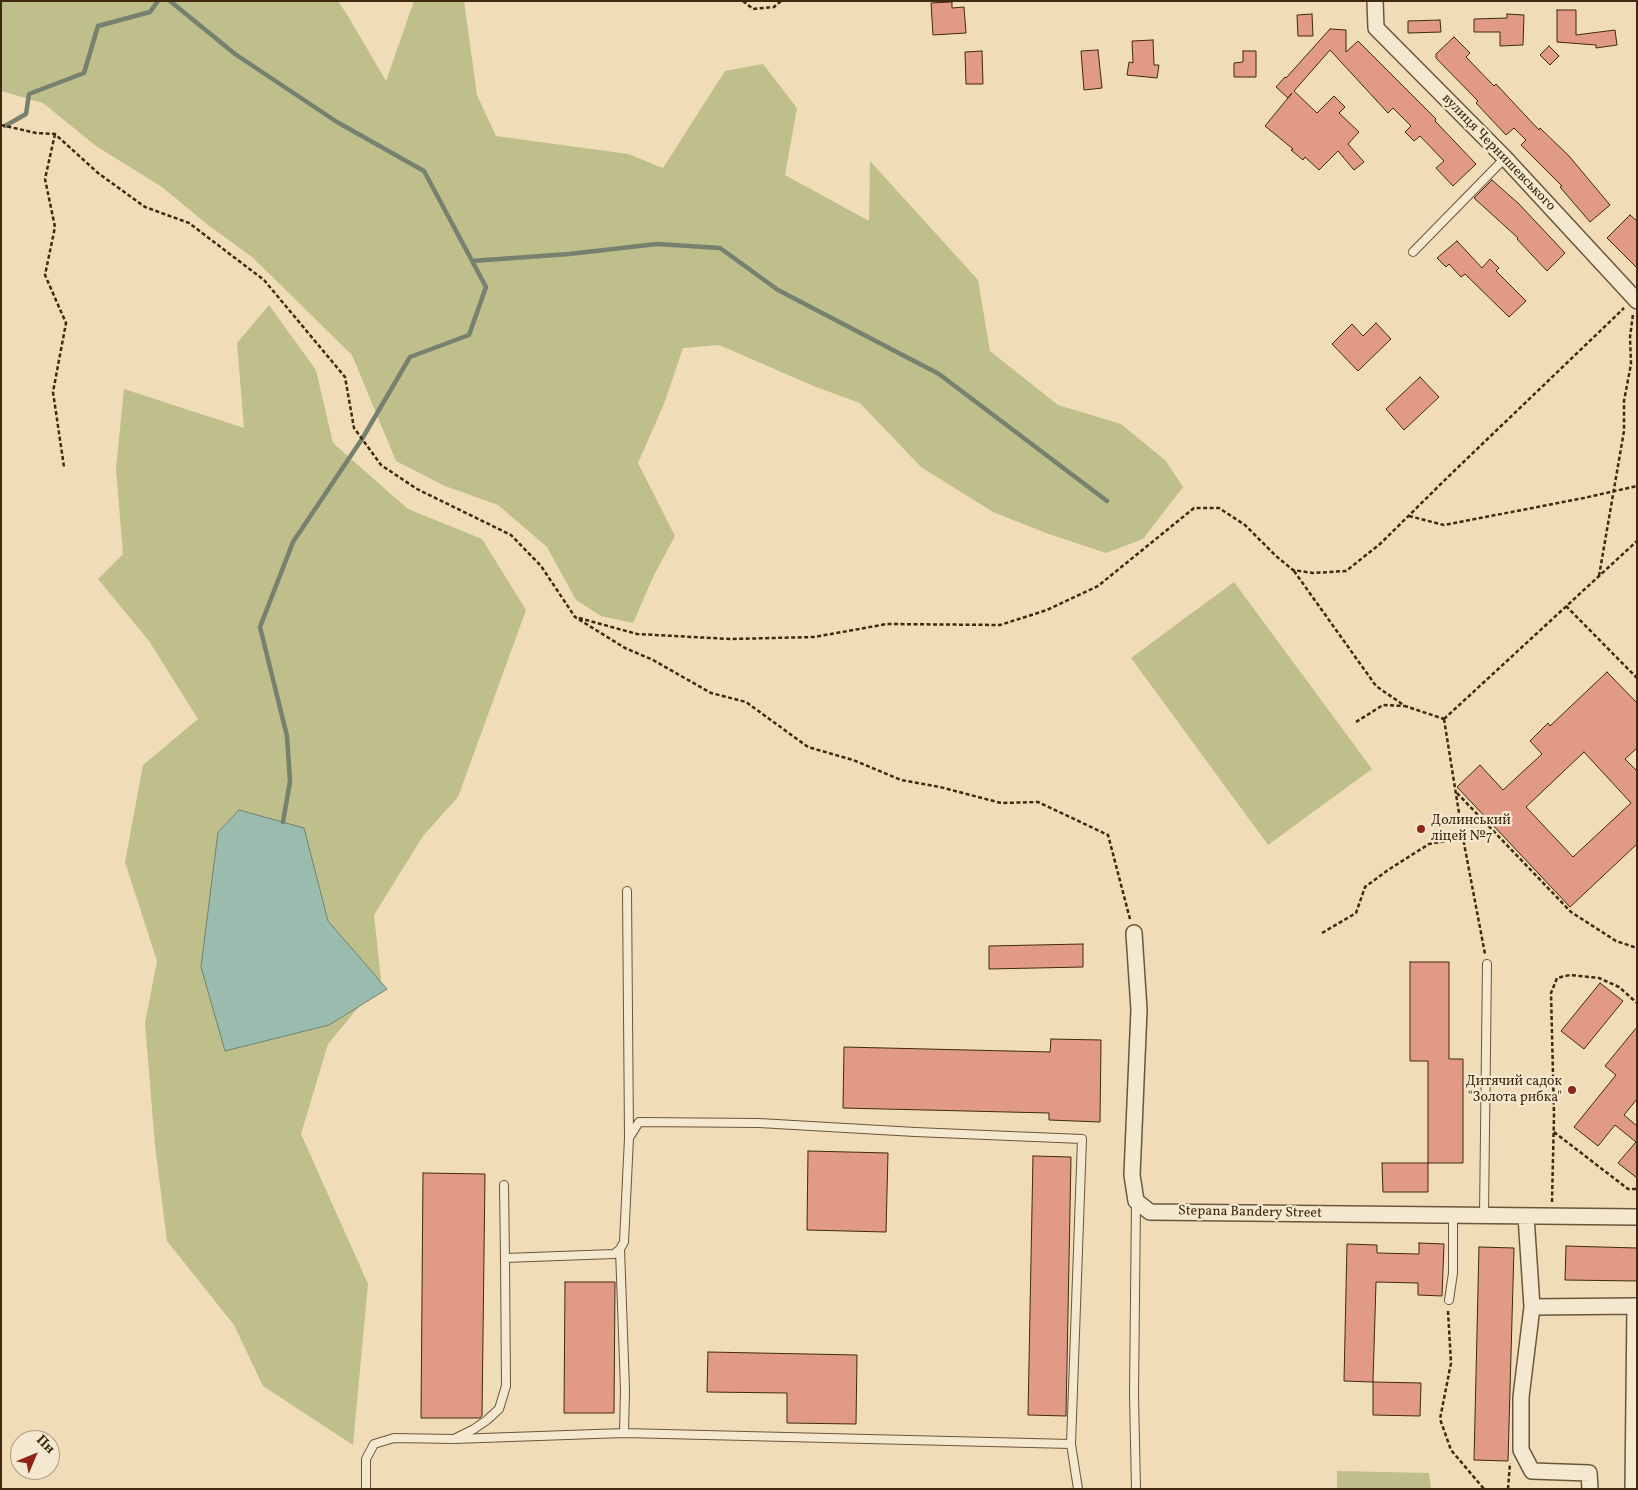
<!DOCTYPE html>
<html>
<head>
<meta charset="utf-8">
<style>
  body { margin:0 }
  #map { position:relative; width:1638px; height:1490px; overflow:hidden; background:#f0dcb7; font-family:Vollkorn,serif }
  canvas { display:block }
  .frame { position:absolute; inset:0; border:2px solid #40290f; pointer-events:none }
  .north { position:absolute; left:10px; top:1430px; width:50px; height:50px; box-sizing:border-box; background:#f5e8d0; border:1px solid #ad9c83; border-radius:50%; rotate:45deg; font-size:14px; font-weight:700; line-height:20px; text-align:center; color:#40290f }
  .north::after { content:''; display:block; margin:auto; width:18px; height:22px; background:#8f2418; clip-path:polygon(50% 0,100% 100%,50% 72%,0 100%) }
</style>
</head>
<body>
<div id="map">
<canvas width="1638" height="1490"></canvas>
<div class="frame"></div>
<div class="north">Пн</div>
</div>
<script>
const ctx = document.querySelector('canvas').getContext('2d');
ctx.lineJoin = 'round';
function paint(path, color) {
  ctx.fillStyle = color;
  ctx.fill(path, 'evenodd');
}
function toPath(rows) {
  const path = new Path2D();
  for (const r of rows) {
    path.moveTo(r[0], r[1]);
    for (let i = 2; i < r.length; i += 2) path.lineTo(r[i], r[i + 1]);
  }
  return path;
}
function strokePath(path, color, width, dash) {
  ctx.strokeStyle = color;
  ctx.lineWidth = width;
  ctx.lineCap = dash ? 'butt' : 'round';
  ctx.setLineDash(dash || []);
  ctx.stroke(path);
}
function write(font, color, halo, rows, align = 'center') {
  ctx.font = font + ' Vollkorn,serif';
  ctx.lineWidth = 4.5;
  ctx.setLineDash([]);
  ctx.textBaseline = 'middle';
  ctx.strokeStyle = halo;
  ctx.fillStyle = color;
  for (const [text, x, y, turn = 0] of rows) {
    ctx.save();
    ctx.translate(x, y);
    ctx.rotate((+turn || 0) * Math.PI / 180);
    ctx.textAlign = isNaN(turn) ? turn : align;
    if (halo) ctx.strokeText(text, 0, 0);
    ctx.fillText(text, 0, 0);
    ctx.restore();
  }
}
const green = toPath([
  [1,1,338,1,348,16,386,81,414,1,464,1,477,95,496,136,628,154,663,168,725,71,763,64,797,108,785,175,869,221,870,161,978,280,990,351,1058,405,1121,424,1166,461,1183,487,1143,539,1106,553,1046,533,993,512,921,467,860,403,816,387,719,345,683,348,664,404,638,463,675,536,653,577,633,623,601,616,576,600,547,547,498,505,445,486,396,461,352,355,252,257,208,225,162,187,96,146,43,103,1,91],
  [269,305,316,370,333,443,408,509,482,539,526,610,458,797,423,836,374,915,381,980,328,1044,301,1134,368,1284,353,1445,263,1386,234,1325,167,1241,155,1145,145,1023,157,961,125,862,143,765,198,719,149,641,98,579,123,554,116,469,124,389,244,428,237,343],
  [1234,582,1372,769,1268,845,1131,658],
  [1337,1471,1429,1473,1431,1489,1337,1489]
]);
const water = toPath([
  [239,810,304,828,328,921,387,989,329,1025,225,1051,201,967,218,832,239,810]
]);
const stream = toPath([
  [170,1,235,54,337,122,424,171,486,287,469,335,410,357,362,439,293,542,260,627,287,736,290,781,283,822],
  [5,126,26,114,29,94,84,73,98,26,150,12,158,1],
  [472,261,569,254,657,244,720,248,778,290,939,374,1107,501]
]);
const building = toPath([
  [952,2,952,8,964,7,966,33,933,35,931,3,952,2],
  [1557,10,1576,10,1576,35,1615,30,1617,45,1596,48,1596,45,1557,42,1557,10],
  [1312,14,1313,36,1298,36,1297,15,1312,14],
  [1507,14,1524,15,1523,45,1500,46,1500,32,1474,32,1474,19,1507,18,1507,14],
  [1440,20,1441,32,1408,33,1408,21,1440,20],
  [1330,29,1346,30,1346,52,1358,41,1436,119,1435,121,1476,164,1453,186,1436,168,1444,161,1420,136,1414,141,1405,132,1411,126,1393,108,1388,113,1330,50,1294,91,1317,113,1334,96,1345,107,1339,113,1359,132,1348,144,1364,162,1354,170,1338,151,1319,170,1305,157,1303,160,1291,150,1293,149,1265,126,1292,93,1288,98,1276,87,1285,77,1286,78,1330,29],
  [1454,37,1470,53,1466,57,1494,86,1496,84,1539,130,1540,128,1569,156,1610,205,1590,222,1560,187,1562,186,1521,145,1526,140,1514,128,1506,135,1476,103,1478,101,1436,58,1436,54,1454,37],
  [1153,40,1154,65,1159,65,1157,78,1127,75,1129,62,1133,63,1132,41,1153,40],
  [1549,46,1559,56,1550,65,1540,55,1549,46],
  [1098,50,1102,88,1084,90,1081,51,1098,50],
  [982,51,983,84,966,84,965,52,982,51],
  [1243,51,1256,51,1256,77,1234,77,1234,63,1243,62,1243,51],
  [1492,180,1519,204,1565,253,1547,271,1517,239,1518,238,1474,198,1492,180],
  [1630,215,1637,221,1637,268,1607,238,1630,215],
  [1457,241,1482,268,1490,259,1499,268,1496,271,1526,301,1509,317,1465,274,1461,277,1449,264,1446,267,1437,258,1457,241],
  [1376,323,1391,339,1358,371,1332,344,1352,324,1363,336,1376,323],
  [1420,377,1439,397,1404,430,1386,409,1420,377],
  [1607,672,1637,703,1637,748,1625,759,1637,771,1637,844,1570,907,1457,787,1480,765,1503,790,1542,754,1530,741,1548,723,1550,726,1607,672],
  [1584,752,1631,803,1573,857,1526,807,1584,752],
  [1083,944,1083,967,989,969,989,946,1083,944],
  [1410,962,1449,962,1449,1059,1463,1059,1463,1163,1428,1163,1428,1061,1410,1061,1410,962],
  [1600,983,1623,1001,1584,1049,1561,1031,1600,983],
  [1637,1027,1637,1099,1624,1115,1637,1126,1637,1178,1618,1163,1636,1142,1615,1125,1598,1146,1574,1127,1616,1075,1605,1066,1637,1027],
  [1051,1039,1101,1040,1100,1122,1049,1120,1049,1113,843,1108,844,1047,1050,1052,1051,1039],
  [808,1151,888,1153,886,1232,807,1230,808,1151],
  [1033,1156,1071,1157,1066,1416,1028,1415,1033,1156],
  [1382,1163,1428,1163,1428,1192,1383,1192,1382,1163],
  [423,1173,485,1174,482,1416,480,1418,421,1418,423,1173],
  [1419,1243,1444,1244,1442,1296,1418,1295,1418,1283,1376,1282,1373,1382,1344,1381,1347,1244,1377,1245,1377,1253,1419,1254,1419,1243],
  [1566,1246,1637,1248,1637,1281,1565,1280,1566,1246],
  [1479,1247,1514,1248,1508,1461,1474,1460,1479,1247],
  [565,1282,615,1282,614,1413,564,1413,565,1282],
  [708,1352,857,1355,856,1424,787,1423,787,1393,707,1392,708,1352],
  [1373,1382,1421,1383,1420,1416,1373,1415,1373,1382]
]);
const path = toPath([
  [743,1,753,9,774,7,781,1],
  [1,125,36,133,55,134,98,173,145,207,189,223,264,280,345,377,354,428,381,465,417,489,511,535,541,566,575,617,625,648,653,660,711,693,746,702,808,747,853,760,901,780,940,787,1001,803,1038,802,1108,835,1130,919],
  [55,134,45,179,55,227,45,275,66,323,53,392,64,467],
  [1409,516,1444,525,1584,498,1637,486],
  [1294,571,1376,686,1405,706,1444,719],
  [1599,576,1624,431,1624,401,1631,364,1630,337,1633,314],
  [1566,606,1637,678],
  [579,618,637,634,730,639,814,637,887,624,1000,625,1047,610,1098,586,1194,508,1219,508,1245,525,1276,556,1293,570,1313,573,1346,571,1380,544,1452,473,1624,308],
  [1444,719,1637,541],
  [1444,719,1463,838,1485,954],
  [1356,722,1383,705,1404,706],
  [1457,793,1571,912,1616,941,1637,948],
  [1322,933,1356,913,1365,887,1388,870,1429,844,1463,838],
  [1554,1132,1628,1189,1637,1189],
  [1552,1202,1554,1115,1551,993,1557,978,1570,975,1599,978,1619,987,1637,1003],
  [1448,1311,1451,1363,1440,1419,1451,1450,1484,1489],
  [1508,1489,1510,1463]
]);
const service = toPath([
  [1413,252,1505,158],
  [627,891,629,1137],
  [504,1185,505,1258],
  [1484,1215,1487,964],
  [620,1249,625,1390,624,1433],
  [1449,1300,1453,1273,1453,1215],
  [454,1439,474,1429,487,1420,499,1409,506,1386,505,1258,614,1254,620,1249,624,1242,629,1138,639,1122,759,1123,915,1132,1082,1139,1071,1444,1078,1489],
  [366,1489,366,1459,374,1444,394,1438,454,1439,624,1433,1071,1444],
  [1136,1489,1134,1395,1136,1201]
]);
const minor = toPath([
  [1375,1,1376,28,1505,158,1637,301],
  [1134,933,1139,1010,1132,1175,1136,1201,1150,1212,1637,1217],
  [1526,1216,1532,1307,1637,1306],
  [1532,1307,1521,1397,1521,1450,1532,1471,1589,1473,1590,1489],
  [1633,1489,1635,1306]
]);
const markers = [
  [1421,829,5,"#8f2418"],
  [1572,1090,5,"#8f2418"]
];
const streetNames = [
  ["вулиця Чернишевського",1498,153,46],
  ["Stepana Bandery Street",1250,1213,1]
];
const poiNames = [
  ["Долинський",1431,821],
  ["ліцей №7",1431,837],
  ["Дитячий садок",1562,1082,"right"],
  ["\"Золота рибка\"",1562,1098,"right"]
];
paint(green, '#bebf8b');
paint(water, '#9abcaf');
strokePath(water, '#76816f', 1);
strokePath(stream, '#76816f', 4.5);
paint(building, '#e09a86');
strokePath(building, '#40290f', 1);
strokePath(service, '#6c5639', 10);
strokePath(minor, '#6c5639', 18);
strokePath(path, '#40290f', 2.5, [4, 2.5]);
strokePath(service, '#f5e8d0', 8);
strokePath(minor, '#f5e8d0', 15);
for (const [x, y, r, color] of markers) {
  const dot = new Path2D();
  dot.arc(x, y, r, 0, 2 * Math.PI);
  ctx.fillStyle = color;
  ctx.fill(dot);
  strokePath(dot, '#f5e8d0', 2);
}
write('14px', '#40290f', '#f5e8d0', streetNames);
write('14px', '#40290f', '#f5e8d0', poiNames, 'left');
</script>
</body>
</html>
